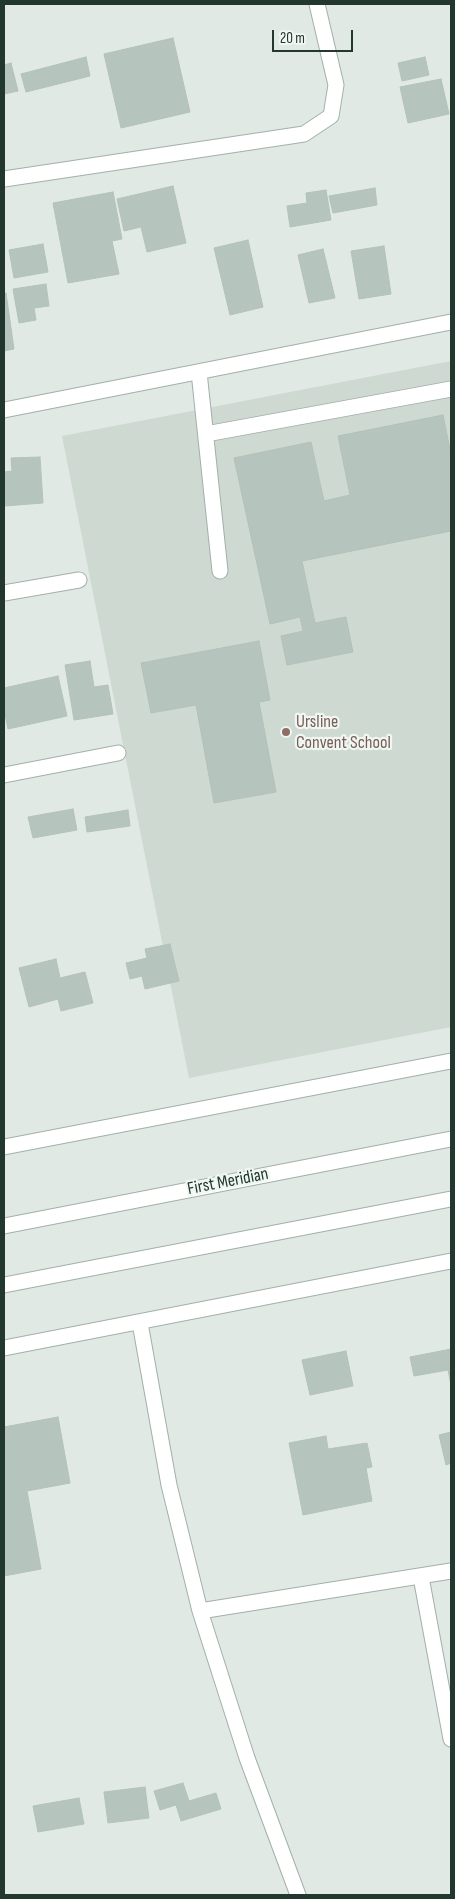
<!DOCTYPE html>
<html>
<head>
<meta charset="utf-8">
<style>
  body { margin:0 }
  #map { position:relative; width:455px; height:1899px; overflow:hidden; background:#e0e9e3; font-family:"Sofia Sans Condensed",sans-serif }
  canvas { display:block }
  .frame { position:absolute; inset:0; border:5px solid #22382e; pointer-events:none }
  .scale { position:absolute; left:272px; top:30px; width:81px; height:22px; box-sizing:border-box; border:2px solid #22382e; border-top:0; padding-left:6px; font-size:15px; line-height:18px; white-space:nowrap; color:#22382e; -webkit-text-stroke:4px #f0f6f2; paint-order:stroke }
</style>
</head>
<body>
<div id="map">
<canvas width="455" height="1899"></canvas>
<div class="frame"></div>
<div class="scale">20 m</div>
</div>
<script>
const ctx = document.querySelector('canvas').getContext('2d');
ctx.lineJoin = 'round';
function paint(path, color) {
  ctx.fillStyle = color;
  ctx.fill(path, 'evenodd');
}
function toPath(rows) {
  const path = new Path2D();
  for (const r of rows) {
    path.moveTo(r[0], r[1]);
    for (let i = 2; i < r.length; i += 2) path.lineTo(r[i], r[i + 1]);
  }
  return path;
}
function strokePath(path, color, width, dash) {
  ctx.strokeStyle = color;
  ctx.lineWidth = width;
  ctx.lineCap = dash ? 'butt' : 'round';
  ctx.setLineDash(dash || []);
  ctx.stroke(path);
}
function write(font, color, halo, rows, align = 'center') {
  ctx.font = font + ' "Sofia Sans Condensed",sans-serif';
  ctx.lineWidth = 4.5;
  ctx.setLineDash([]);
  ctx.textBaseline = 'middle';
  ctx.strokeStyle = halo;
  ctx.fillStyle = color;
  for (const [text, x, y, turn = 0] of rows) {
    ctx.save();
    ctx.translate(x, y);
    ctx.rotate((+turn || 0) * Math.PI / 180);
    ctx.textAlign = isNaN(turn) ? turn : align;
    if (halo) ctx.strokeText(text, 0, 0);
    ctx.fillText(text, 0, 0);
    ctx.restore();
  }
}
const built = toPath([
  [451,361,451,1027,189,1078,62,436]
]);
const building = toPath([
  [173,38,190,112,121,128,104,54,173,38],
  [86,57,90,76,26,92,21,74,86,57],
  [425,57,429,75,402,81,398,63,425,57],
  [11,63,18,91,4,94,4,65,11,63],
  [441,79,449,114,408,123,400,87,441,79],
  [173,186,186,243,147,252,141,227,124,231,117,199,173,186],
  [375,188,377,205,333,213,329,196,375,188],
  [326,190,331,220,290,227,287,206,307,203,306,193,326,190],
  [113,192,122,239,112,241,119,274,68,283,53,203,113,192],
  [248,240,263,307,230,315,214,248,248,240],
  [43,244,48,272,14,278,9,250,43,244],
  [384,246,391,294,359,299,351,251,384,246],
  [323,249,335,298,309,303,298,255,323,249],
  [46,284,49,306,34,308,36,320,19,323,13,289,46,284],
  [4,293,6,293,14,349,4,351,4,293],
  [443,415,451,455,451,531,302,561,315,623,346,617,353,652,287,665,281,636,303,631,300,617,270,624,234,458,311,442,324,501,350,495,338,436,443,415],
  [40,457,43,503,4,506,4,472,12,471,11,458,40,457],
  [259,641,270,700,259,702,276,792,214,803,196,705,151,713,141,663,259,641],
  [90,661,94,687,108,685,113,714,74,720,65,665,90,661],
  [58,676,67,716,8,729,4,710,4,688,58,676],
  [73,809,77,830,33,838,28,817,73,809],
  [128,810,130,826,87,832,85,817,128,810],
  [170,944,179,981,145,989,142,976,130,979,126,963,147,958,145,949,170,944],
  [56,959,60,978,85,972,93,1003,61,1011,58,999,29,1007,19,968,56,959],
  [451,1349,451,1385,448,1370,414,1376,410,1357,451,1349],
  [346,1351,353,1386,310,1395,302,1360,346,1351],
  [58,1417,70,1483,27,1491,41,1569,4,1576,4,1427,58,1417],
  [451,1432,451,1463,446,1465,439,1435,451,1432],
  [326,1436,328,1449,367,1443,372,1467,366,1468,372,1501,303,1515,289,1443,326,1436],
  [183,1783,189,1801,216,1793,221,1809,181,1821,176,1805,160,1810,154,1791,183,1783],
  [145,1787,149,1818,108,1823,104,1792,145,1787],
  [79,1798,84,1824,38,1832,33,1806,79,1798]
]);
const minor = toPath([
  [4,179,304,134,331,116,336,85,317,4],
  [199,372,220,571],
  [4,410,451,322],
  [206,434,451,389],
  [4,593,79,580],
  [4,775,118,753],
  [4,1147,451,1061],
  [4,1226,451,1139],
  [4,1285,451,1199],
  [140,1323,169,1485,200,1611,247,1758,298,1895],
  [4,1348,451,1261],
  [421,1577,451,1739],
  [200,1611,451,1571]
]);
const markers = [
  [286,732,5,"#8d6e63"]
];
const educationNames = [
  ["Ursline",296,722],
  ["Convent School",296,743]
];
const streetNames = [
  ["First Meridian",228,1182,-11]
];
paint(built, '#ced9d2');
paint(building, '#b5c4bc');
strokePath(building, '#b3c2b9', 1);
strokePath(minor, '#a3b0a9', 17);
strokePath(minor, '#fff', 15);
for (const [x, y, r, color] of markers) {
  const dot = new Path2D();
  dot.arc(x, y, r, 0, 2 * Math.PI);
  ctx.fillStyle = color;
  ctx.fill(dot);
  strokePath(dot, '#f0f6f2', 2);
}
write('18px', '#785e54', '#f0f6f2', educationNames, 'left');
write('18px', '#22382e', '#f0f6f2', streetNames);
</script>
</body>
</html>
